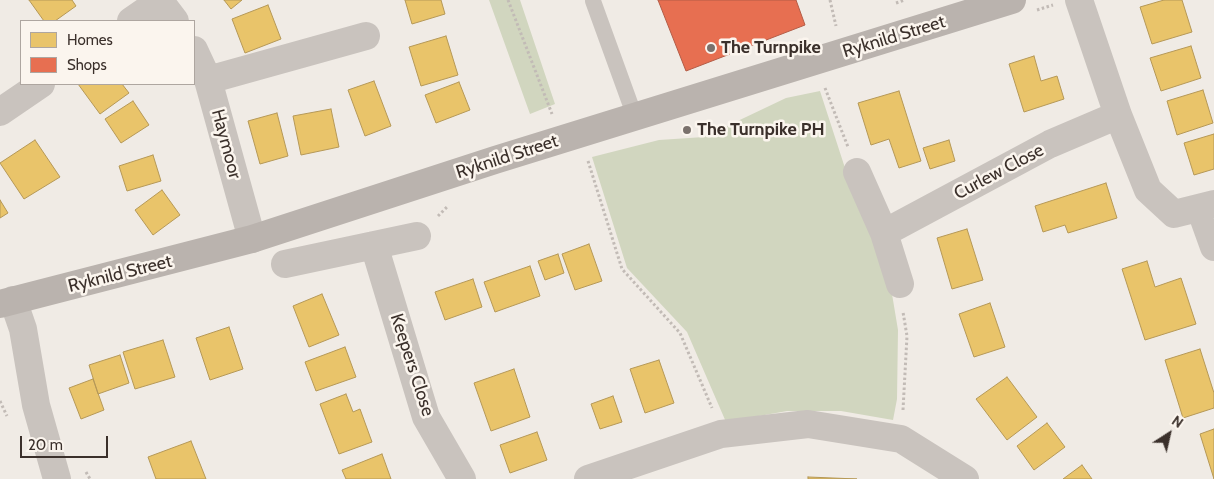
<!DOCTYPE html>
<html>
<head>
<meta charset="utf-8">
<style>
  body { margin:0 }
  #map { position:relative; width:1214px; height:479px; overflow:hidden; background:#f0ebe5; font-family:Cabin,sans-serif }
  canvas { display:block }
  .legend { position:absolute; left:20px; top:20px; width:175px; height:65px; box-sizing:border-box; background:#fbf5ee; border:1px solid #aea6a0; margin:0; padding:6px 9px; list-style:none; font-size:15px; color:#3b302b }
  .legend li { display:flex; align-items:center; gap:10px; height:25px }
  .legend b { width:25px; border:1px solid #aea6a0 }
  .north { position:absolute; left:1144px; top:409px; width:50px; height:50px; -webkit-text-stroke:4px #fbf5ee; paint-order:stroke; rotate:35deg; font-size:14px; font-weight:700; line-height:20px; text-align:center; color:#3b302b }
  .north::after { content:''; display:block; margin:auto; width:18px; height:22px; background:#3b302b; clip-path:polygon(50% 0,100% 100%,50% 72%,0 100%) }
  .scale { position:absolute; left:20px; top:436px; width:88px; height:22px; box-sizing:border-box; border:2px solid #3b302b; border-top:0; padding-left:6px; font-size:15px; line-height:18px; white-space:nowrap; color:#3b302b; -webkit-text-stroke:4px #fbf5ee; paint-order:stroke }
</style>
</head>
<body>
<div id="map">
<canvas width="1214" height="479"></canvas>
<ul class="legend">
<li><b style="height:14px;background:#e9c46a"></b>Homes</li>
<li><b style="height:14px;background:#e76f51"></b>Shops</li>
</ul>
<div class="north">N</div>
<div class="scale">20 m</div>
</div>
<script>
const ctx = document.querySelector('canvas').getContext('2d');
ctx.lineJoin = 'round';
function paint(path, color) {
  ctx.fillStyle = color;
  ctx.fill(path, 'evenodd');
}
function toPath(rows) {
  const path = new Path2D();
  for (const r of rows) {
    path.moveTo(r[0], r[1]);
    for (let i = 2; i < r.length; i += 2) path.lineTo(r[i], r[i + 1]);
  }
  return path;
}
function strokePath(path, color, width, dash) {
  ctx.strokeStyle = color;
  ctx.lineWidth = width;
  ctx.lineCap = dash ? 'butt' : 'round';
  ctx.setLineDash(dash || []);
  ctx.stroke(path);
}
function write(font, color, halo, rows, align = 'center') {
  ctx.font = font + ' Cabin,sans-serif';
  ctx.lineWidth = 5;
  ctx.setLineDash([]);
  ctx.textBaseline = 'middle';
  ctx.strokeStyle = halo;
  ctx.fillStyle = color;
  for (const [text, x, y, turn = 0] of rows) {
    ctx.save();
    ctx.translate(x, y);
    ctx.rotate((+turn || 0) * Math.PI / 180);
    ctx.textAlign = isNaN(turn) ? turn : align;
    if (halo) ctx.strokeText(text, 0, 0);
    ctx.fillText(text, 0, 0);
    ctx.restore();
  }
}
const green = toPath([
  [489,0,520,0,555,104,530,114],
  [820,91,857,205,889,276,898,330,897,399,893,420,841,411,787,411,726,422,687,332,627,268,592,157,659,140,704,137,786,98]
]);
const homes = toPath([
  [29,0,72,0,76,6,55,21,44,21,29,0],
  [224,0,242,0,231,9,224,0],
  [405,0,441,0,445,14,412,24,405,0],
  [1164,0,1182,0,1192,32,1152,44,1140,7,1164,0],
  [268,5,281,39,245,53,232,19,268,5],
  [446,36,458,75,421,86,409,47,446,36],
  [1191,46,1201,78,1161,91,1150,58,1191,46],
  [1034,56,1041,81,1057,76,1064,99,1024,112,1009,64,1034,56],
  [374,81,391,126,365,136,348,90,374,81],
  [459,82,470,110,436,123,425,95,459,82],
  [78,84,122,84,129,93,100,114,78,84],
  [1203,90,1213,123,1177,135,1167,101,1203,90],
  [899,91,921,161,899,168,889,139,871,145,858,103,899,91],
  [133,101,149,125,121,143,105,119,133,101],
  [331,109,339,147,301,155,293,116,331,109],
  [277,113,288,156,260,164,248,121,277,113],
  [1214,134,1214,169,1194,175,1184,143,1214,134],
  [35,140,60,177,24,199,0,163,35,140],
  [949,140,955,161,930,169,923,148,949,140],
  [153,155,161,181,127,191,119,166,153,155],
  [1106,183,1117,218,1068,233,1065,225,1043,232,1035,206,1106,183],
  [162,190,180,215,153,235,135,210,162,190],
  [0,200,8,213,0,218,0,200],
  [967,229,983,280,952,289,937,238,967,229],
  [589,244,602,281,575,290,562,254,589,244],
  [558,254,564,273,545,280,538,261,558,254],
  [1147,261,1155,287,1181,278,1196,324,1145,340,1122,269,1147,261],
  [530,266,540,296,495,312,484,282,530,266],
  [473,279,482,307,445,320,435,292,473,279],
  [322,294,339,335,309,347,293,306,322,294],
  [990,303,1005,347,974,357,959,314,990,303],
  [229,327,243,369,210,380,196,338,229,327],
  [163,340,175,377,135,389,123,352,163,340],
  [345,347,356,377,316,391,305,362,345,347],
  [1200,349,1214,393,1214,408,1183,418,1165,360,1200,349],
  [120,355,129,383,98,394,89,365,120,355],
  [659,360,674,403,645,413,630,369,659,360],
  [514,369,530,417,491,431,474,383,514,369],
  [1007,377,1037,417,1007,440,976,399,1007,377],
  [93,379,104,410,81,419,69,388,93,379],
  [346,394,353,412,360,409,372,442,339,454,320,404,346,394],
  [613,396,622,422,600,429,591,404,613,396],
  [1047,423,1065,447,1034,470,1017,446,1047,423],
  [1214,429,1214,479,1200,434,1214,429],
  [537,432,547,460,510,473,500,445,537,432],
  [191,441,206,479,156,479,148,457,191,441],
  [382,454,391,479,346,479,342,470,382,454],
  [1082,465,1092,479,1063,479,1082,465],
  [808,477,857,479,808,479,808,477]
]);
const shops = toPath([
  [658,0,796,0,805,25,686,71,658,0]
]);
const path = toPath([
  [508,0,552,114],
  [830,0,836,26],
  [896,3,905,0],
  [1037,10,1053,5],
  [825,88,848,147],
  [588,161,622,269,680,333,712,408],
  [438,216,447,207],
  [0,401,7,416],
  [903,410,907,336,903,312],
  [86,472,90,479]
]);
const lane = toPath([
  [593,1,635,117]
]);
const street = toPath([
  [159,0,175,21],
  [1079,0,1118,115,1148,190,1174,214,1214,204],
  [131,21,160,1],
  [194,50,208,80,252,239],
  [208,80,366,36],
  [0,112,41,84],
  [857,172,884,233,900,284],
  [1200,208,1214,247],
  [884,233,1050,144,1118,115],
  [374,245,426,417,462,479],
  [285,264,417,236],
  [13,300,23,329,36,405,57,479],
  [588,479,721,434,808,424,901,439,965,479]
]);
const secondary = toPath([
  [0,304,252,239,495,160,1012,0]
]);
const markers = [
  [711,48,5,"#7a716c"],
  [687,130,5,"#7a716c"]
];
const streetNames = [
  ["Ryknild Street",894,37,-17],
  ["Haymoor",226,144,75],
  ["Ryknild Street",507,157,-18],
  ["Curlew Close",999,172,-28],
  ["Ryknild Street",120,274,-14],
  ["Keepers Close",412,365,72]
];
const poiNames = [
  ["The Turnpike",721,48],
  ["The Turnpike PH",697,130]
];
paint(green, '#d1d6bf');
paint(homes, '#e9c46a');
strokePath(homes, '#b59857', 1);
paint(shops, '#e76f51');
strokePath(shops, '#b35c46', 1);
strokePath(path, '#c2bbb6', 3, [2.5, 2.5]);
strokePath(lane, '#c9c3be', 16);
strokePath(street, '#c9c3be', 28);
strokePath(secondary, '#bab3ae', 28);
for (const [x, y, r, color] of markers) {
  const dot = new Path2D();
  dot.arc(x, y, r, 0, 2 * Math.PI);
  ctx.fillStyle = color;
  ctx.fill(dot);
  strokePath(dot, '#fbf5ee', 2);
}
write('18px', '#3b302b', '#fbf5ee', streetNames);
write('bold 18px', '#3b302b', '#fbf5ee', poiNames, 'left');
</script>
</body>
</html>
